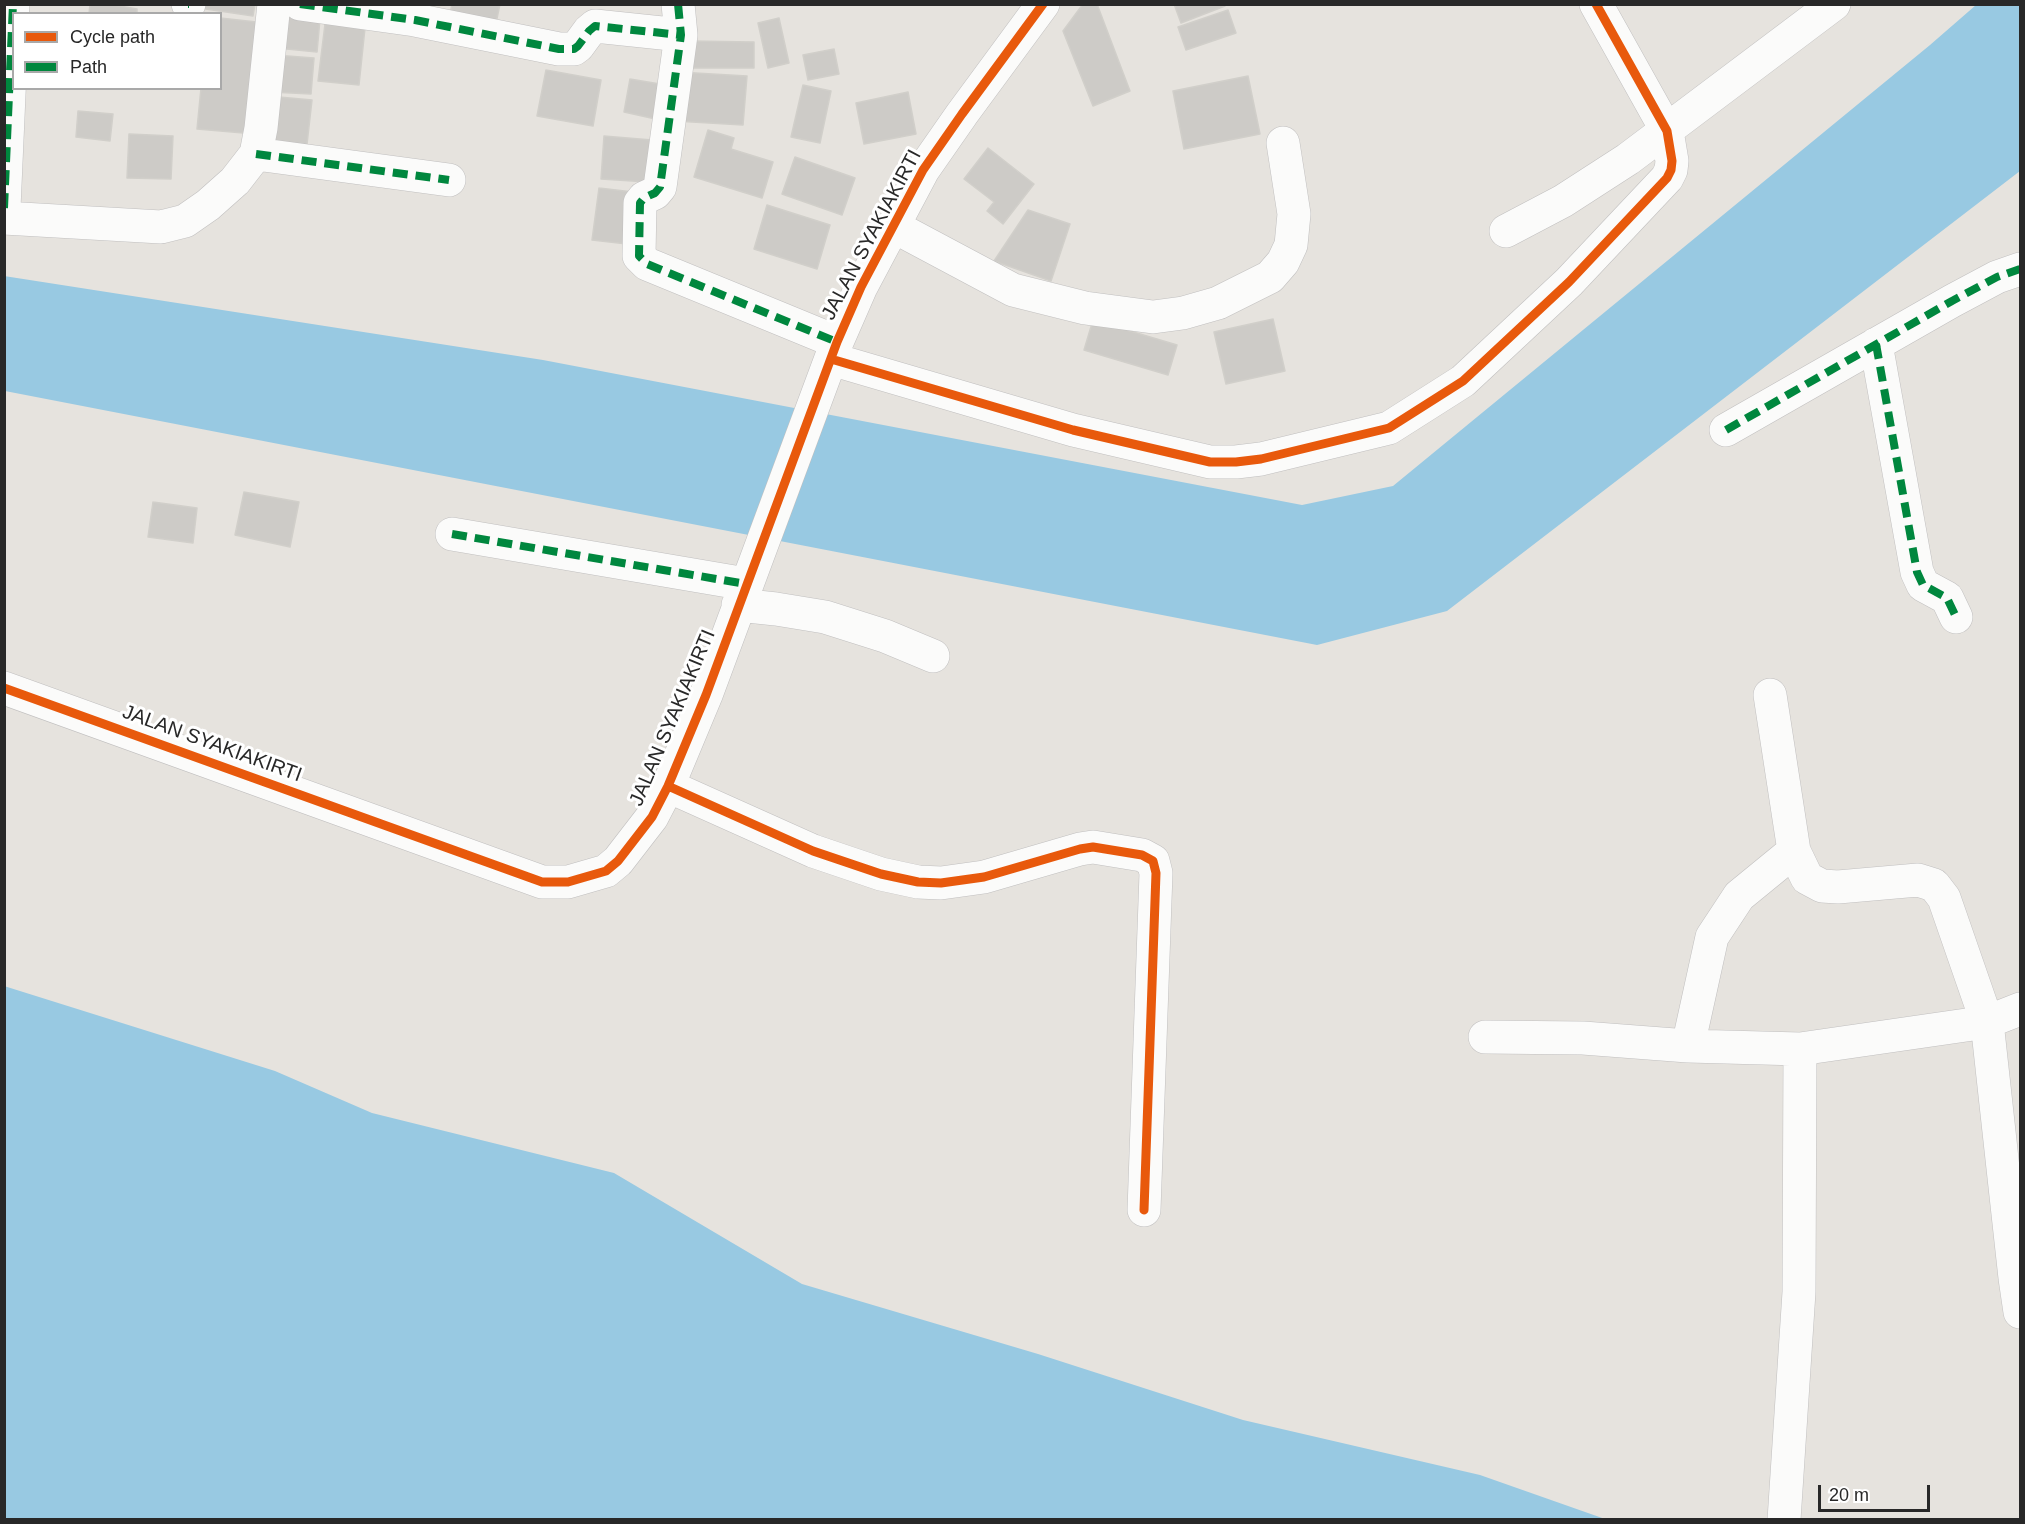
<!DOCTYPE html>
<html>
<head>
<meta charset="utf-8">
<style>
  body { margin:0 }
  #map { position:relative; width:2025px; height:1524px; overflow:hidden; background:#e6e3de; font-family:Helvetica,sans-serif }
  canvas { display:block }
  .frame { position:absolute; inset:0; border:6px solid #282828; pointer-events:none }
  .legend { position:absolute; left:12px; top:12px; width:210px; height:78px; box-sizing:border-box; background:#fff; border:2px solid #a9a9a9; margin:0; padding:8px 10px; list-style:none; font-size:18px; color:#282828 }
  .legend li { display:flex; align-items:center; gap:12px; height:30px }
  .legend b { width:30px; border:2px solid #a9a9a9 }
  .scale { position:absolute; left:1818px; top:1485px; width:112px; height:27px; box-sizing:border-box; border:3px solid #282828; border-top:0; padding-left:8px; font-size:18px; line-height:21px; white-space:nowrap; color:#282828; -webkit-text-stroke:4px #fff; paint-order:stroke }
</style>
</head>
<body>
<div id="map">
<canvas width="2025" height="1524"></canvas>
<div class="frame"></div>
<ul class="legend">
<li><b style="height:8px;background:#e8590c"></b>Cycle path</li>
<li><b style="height:8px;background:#00873e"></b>Path</li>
</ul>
<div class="scale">20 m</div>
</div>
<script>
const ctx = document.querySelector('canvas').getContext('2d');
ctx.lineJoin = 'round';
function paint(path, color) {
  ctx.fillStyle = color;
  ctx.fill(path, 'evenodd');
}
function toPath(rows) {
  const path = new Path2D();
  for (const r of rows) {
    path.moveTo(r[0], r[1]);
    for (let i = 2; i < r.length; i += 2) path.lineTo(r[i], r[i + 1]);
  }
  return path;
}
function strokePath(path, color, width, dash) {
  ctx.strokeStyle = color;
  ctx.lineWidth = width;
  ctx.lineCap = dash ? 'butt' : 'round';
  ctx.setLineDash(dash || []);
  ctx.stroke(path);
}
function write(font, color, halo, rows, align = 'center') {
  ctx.font = font + ' Helvetica,sans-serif';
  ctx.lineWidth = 6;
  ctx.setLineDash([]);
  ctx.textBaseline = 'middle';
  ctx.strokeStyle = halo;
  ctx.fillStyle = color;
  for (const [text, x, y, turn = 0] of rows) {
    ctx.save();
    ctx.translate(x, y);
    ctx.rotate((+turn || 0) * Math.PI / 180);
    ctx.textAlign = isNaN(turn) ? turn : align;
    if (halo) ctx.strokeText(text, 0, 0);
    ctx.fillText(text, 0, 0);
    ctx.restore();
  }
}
const water = toPath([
  [1976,5,2020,5,2020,171,1447,611,1317,645,5,391,4,276,543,360,1302,505,1393,486,1930,45],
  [4,986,275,1071,372,1113,614,1173,802,1284,1038,1354,1243,1420,1480,1475,1605,1519,5,1519]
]);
const building = toPath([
  [90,4,108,4,137,9,137,14,89,14,90,4],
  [200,4,255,4,253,16,199,8,200,4],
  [452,4,500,4,495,28,449,19,452,4],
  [1083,4,1097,4,1130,91,1093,106,1063,31,1083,4],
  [1174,4,1224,4,1225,6,1181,23,1174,4],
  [1228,10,1236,33,1186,50,1178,27,1228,10],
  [280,14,320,19,317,52,277,48,280,14],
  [220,18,266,23,255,134,197,129,201,88,220,88,220,18],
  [779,18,789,63,768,68,758,23,779,18],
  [325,24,365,28,359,85,318,81,325,24],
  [689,41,754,42,754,68,689,68,689,41],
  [834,49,839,74,808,80,803,55,834,49],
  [274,55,314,58,311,94,271,92,274,55],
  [546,70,601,80,593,126,537,116,546,70],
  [678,72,747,76,743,125,675,121,678,72],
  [1248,76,1260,134,1184,149,1173,91,1248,76],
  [630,79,666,85,660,120,624,112,630,79],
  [803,85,831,91,820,143,791,137,803,85],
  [908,92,916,134,864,144,856,103,908,92],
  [268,96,312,100,306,153,263,148,268,96],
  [78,111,113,114,110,141,76,137,78,111],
  [708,130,734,138,731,149,773,162,762,198,694,177,708,130],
  [129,134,173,136,171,179,127,178,129,134],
  [604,136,652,140,648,182,601,179,604,136],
  [988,148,1034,184,1003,224,987,211,994,202,964,179,988,148],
  [795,157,855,178,842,215,782,194,795,157],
  [599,188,633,192,627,244,592,240,599,188],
  [767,205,830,225,817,269,754,249,767,205],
  [1028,210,1070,224,1051,281,994,261,1028,210],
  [1273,319,1285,371,1226,384,1214,332,1273,319],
  [1093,320,1177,345,1168,375,1084,350,1093,320],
  [244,492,299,502,290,547,235,535,244,492],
  [153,502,197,508,193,543,148,537,153,502]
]);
const minor = toPath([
  [188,4,189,4],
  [300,4,415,20,559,49,574,49,578,46,589,31,595,26,681,35],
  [678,4,681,35,660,187,655,193,644,198,640,203,639,256,647,264,837,342],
  [256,154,449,180],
  [4,208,13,4],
  [4,218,161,227,185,221,208,205,235,181,256,154,261,128,274,4],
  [893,226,1013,290,1085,308,1153,317,1183,313,1218,303,1270,277,1283,262,1291,245,1294,214,1283,143],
  [1506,231,1563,201,1628,159,1834,4],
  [1876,344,1917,572,1923,585,1947,598,1956,617],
  [831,359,1073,430,1210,462,1236,462,1261,459,1389,428,1463,381,1569,282,1667,178,1671,170,1672,161,1667,131,1596,4],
  [1726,430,1952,301,1997,277,2020,269],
  [452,534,746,584],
  [738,605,776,609,825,617,885,636,933,656],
  [4,688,542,882,568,882,606,871,618,861,652,817,668,786,706,695,837,342,861,287,923,170,962,114,1043,4],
  [1770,695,1794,851,1807,878,1822,886,1838,887,1918,880,1934,885,1944,898,1987,1022,2015,1278,2020,1312],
  [668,786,813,851,881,874,918,882,941,883,984,877,1080,849,1093,847,1142,855,1153,861,1156,873,1144,1210],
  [1485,1037,1583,1038,1688,1046,1800,1049,1987,1022,2020,1009],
  [1688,1046,1712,937,1739,896,1794,851],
  [1784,1520,1799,1292,1800,1049]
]);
const quiet = toPath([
  [188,4,189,4],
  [300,4,415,20,559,49,574,49,578,46,589,31,595,26,681,35],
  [678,4,681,35,660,187,655,193,644,198,640,203,639,256,647,264,837,342],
  [256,154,449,180],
  [4,208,13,4],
  [1876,344,1917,572,1923,585,1947,598,1956,617],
  [1726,430,1952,301,1997,277,2020,269],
  [452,534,746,584]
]);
const cycleway = toPath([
  [831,359,1073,430,1210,462,1236,462,1261,459,1389,428,1463,381,1569,282,1667,178,1671,170,1672,161,1667,131,1596,4],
  [4,688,542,882,568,882,606,871,618,861,652,817,668,786,706,695,837,342,861,287,923,170,962,114,1043,4],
  [668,786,813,851,881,874,918,882,941,883,984,877,1080,849,1093,847,1142,855,1153,861,1156,873,1144,1210]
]);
const streetNames = [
  ["JALAN SYAKIAKIRTI",872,235,-62],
  ["JALAN SYAKIAKIRTI",673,718,-67],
  ["JALAN SYAKIAKIRTI",212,744,20]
];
paint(water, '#98c9e2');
paint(building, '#cdcbc7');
strokePath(building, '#d1cfca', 1.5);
strokePath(minor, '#c0bfbf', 34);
strokePath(minor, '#fbfbfa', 33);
strokePath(quiet, '#00873e', 8, [15, 8]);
strokePath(cycleway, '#e8590c', 9);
write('20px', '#282828', '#fff', streetNames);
</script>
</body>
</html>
